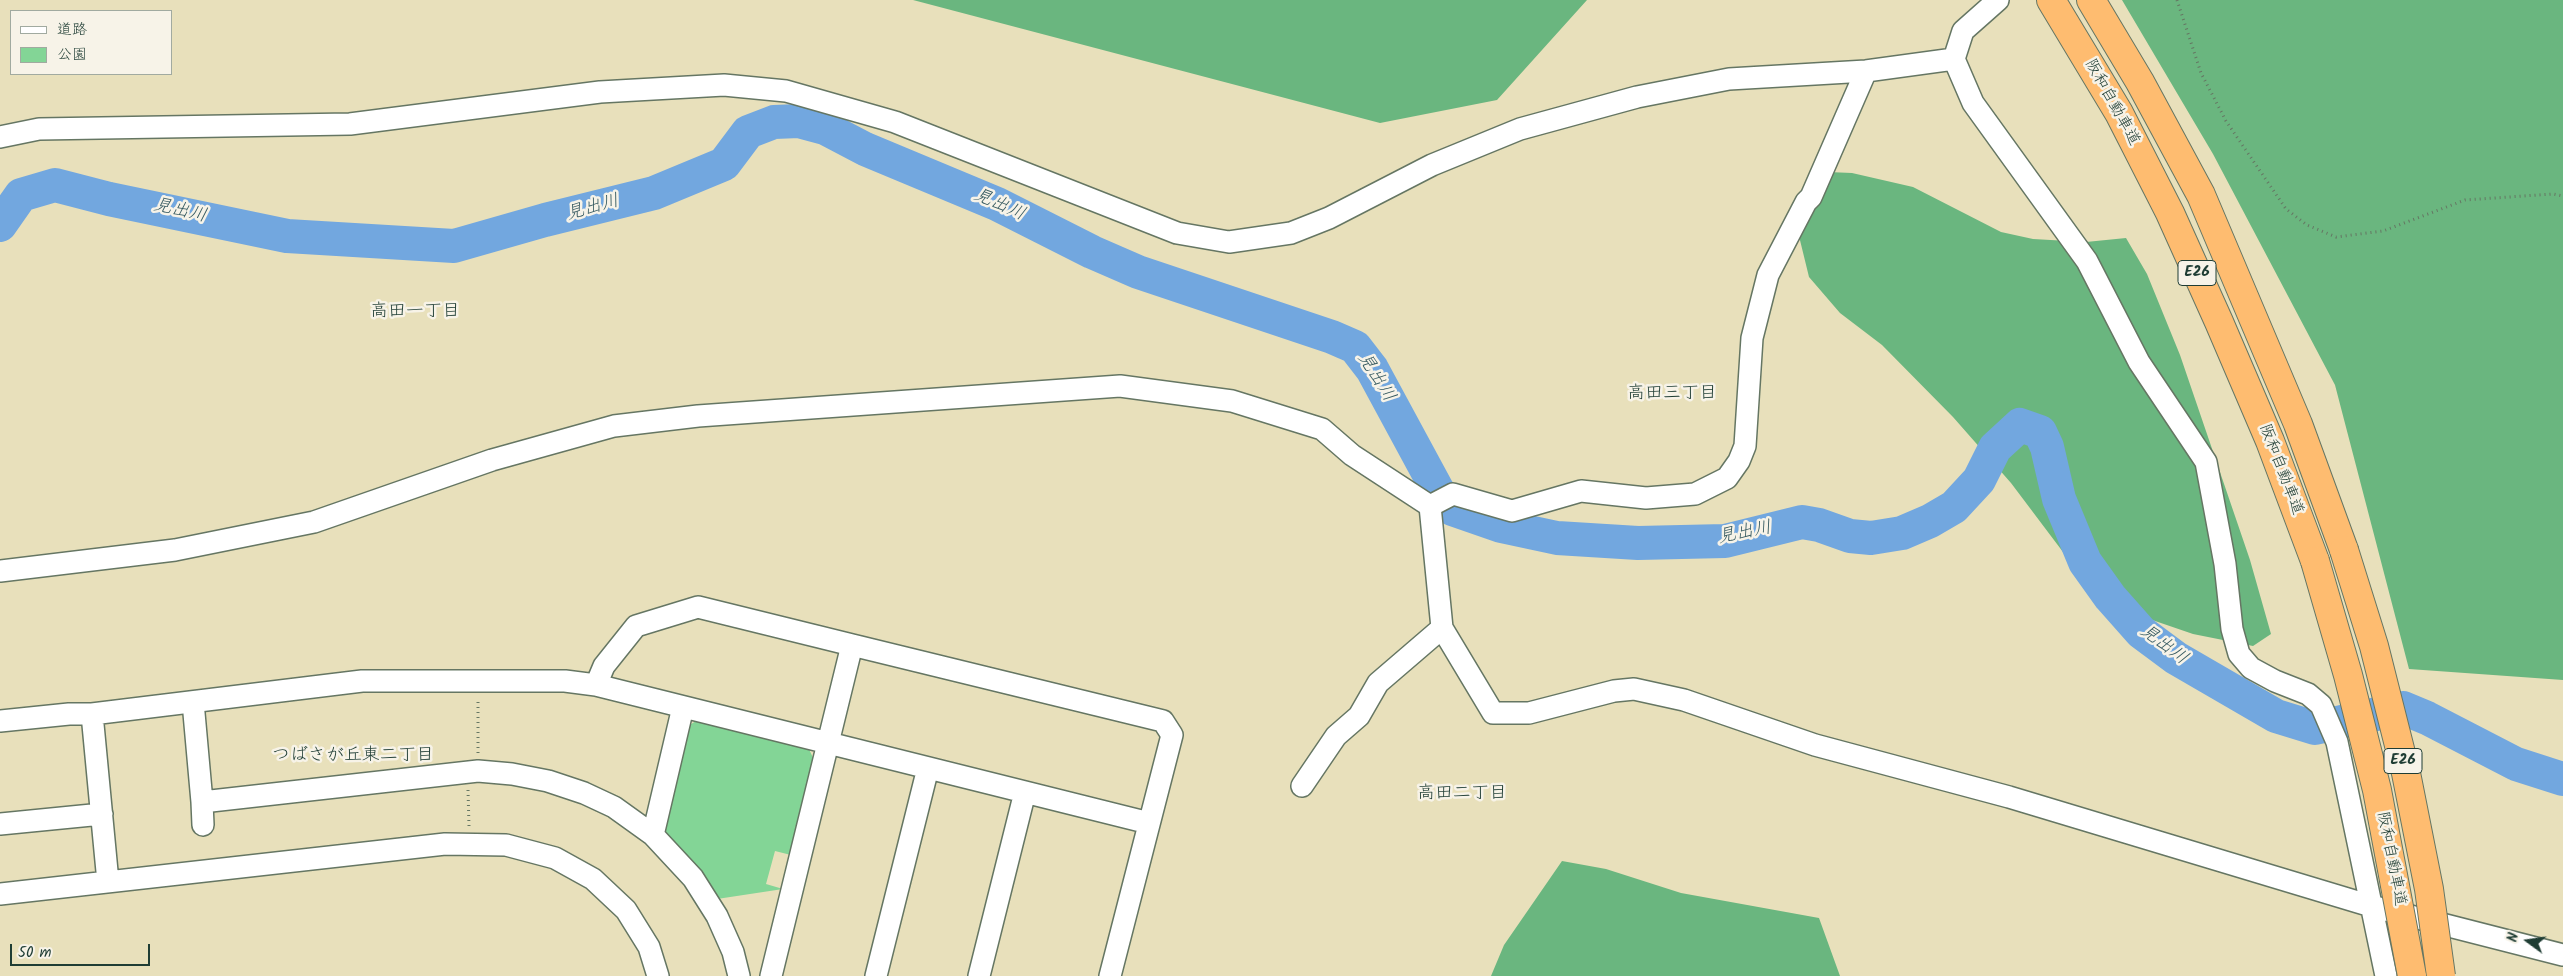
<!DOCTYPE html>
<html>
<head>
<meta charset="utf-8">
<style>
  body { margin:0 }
  #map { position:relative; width:2563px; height:976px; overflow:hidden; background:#e8e0bb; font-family:Kalam,"Klee One",sans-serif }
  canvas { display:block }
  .legend { position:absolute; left:10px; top:10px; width:162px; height:65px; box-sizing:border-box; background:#f7f3e8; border:1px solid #a1aaa0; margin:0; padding:6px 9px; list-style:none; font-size:15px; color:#1f3d34 }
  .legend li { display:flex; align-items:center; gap:10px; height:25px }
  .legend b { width:25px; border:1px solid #a1aaa0 }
  .north { position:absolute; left:2503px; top:916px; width:50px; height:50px; -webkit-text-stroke:4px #f7f3e8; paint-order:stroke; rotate:284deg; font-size:14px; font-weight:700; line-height:20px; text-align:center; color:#1f3d34 }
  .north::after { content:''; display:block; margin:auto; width:18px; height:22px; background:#1f3d34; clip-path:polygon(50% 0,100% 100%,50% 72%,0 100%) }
  .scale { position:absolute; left:10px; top:944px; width:140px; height:22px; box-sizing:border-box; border:2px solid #1f3d34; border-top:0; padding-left:6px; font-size:15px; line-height:18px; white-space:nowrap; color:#1f3d34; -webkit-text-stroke:4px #f7f3e8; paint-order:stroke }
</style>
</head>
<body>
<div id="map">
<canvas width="2563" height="976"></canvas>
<ul class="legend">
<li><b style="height:6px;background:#fff"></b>道路</li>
<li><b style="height:14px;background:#83d596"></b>公園</li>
</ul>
<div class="north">N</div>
<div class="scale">50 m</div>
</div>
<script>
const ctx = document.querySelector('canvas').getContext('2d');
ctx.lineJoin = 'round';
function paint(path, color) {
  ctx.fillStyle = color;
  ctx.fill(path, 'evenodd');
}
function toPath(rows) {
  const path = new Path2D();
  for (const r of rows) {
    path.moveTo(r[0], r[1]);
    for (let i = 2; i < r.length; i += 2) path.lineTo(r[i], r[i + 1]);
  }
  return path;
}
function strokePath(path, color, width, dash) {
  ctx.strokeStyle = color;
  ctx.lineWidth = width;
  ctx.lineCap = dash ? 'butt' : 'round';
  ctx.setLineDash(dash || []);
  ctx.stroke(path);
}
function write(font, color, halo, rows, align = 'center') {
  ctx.font = font + ' Kalam,"Klee One",sans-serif';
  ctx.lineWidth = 5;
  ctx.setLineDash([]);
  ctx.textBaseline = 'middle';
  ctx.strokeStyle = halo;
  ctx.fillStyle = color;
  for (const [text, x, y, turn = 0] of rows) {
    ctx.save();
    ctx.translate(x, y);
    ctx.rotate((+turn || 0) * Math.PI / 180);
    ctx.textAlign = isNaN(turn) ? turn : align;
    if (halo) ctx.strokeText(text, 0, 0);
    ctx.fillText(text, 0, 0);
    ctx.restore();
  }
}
const green = toPath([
  [696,721,809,749,814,760,791,855,775,851,766,884,783,889,717,899,667,838,664,825,688,726]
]);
const forest = toPath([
  [913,0,1587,0,1497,100,1380,123],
  [2122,0,2563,0,2563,680,2409,669,2335,385,2213,154],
  [1828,172,1852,173,1913,187,2001,232,2033,239,2086,242,2126,238,2147,274,2180,355,2250,560,2271,634,2253,646,2193,634,2123,610,2063,552,2011,483,1953,417,1882,345,1840,313,1809,277,1798,232],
  [1562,861,1606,869,1681,893,1819,918,1840,976,1491,976,1504,945]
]);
const river = toPath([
  [0,225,21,195,55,185,109,199,287,236,454,246,545,220,654,193,724,164,748,132,774,122,799,121,825,128,865,149,997,204,1092,252,1138,272,1332,337,1355,347,1372,369,1438,491,1452,509,1501,526,1557,538,1638,543,1725,541,1802,522,1819,525,1850,536,1871,538,1902,533,1930,521,1954,507,1979,480,1995,448,2020,425,2040,432,2047,447,2059,499,2085,562,2110,597,2141,632,2176,658,2276,716,2315,728,2403,708,2427,718,2516,764,2563,779]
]);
const path = toPath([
  [2177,0,2201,73,2226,121,2286,209,2307,225,2336,237,2383,231,2465,200,2553,194,2563,196],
  [478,753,478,699],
  [468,790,469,826]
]);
const minor = toPath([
  [1998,0,1963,31,1954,59,1973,103,2087,261,2139,362,2206,462,2225,564,2232,629,2239,654,2251,668,2275,681,2308,694,2321,705,2337,742,2386,976],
  [0,137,39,129,350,124,600,92,724,85,786,91,895,122,1177,233,1229,242,1291,233,1329,218,1432,165,1520,129,1637,97,1729,79,1866,71,1954,59],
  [1430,506,1442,628,1493,713,1529,713,1614,691,1634,689,1684,700,1815,745,2009,797,2371,906,2563,955],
  [1430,506,1453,494,1512,511,1581,491,1646,498,1695,494,1727,478,1739,461,1745,446,1752,338,1768,275,1806,202,1811,197,1866,71],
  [0,571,175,550,314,522,492,460,614,426,698,416,1120,386,1232,401,1322,429,1352,455,1430,506],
  [596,685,604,666,636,626,698,607,852,645],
  [193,702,202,802,478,771,512,774,548,781,584,793,614,807,653,835,693,878,717,916,733,952,739,976],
  [92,714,108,882],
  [0,721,69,714,92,714,362,681,565,681,596,685,1149,823],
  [1302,786,1336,736,1359,716,1378,683,1442,628],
  [202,802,203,825],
  [0,824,102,814],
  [653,835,683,707],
  [0,894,445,844,506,845,555,858,593,879,626,910,649,947,658,976],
  [771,976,852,645,1163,721,1172,735,1110,976],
  [876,976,928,768],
  [979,976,1025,792]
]);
const highway = toPath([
  [2051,0,2119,113,2170,213,2219,322,2270,441,2315,561],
  [2091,0,2140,82,2201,195,2298,424,2344,550]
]);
const highwayBridge = toPath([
  [2344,550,2374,646,2406,773,2429,889,2441,976],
  [2315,561,2348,675,2377,790,2412,976]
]);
const shields = [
  [2197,273,38],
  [2403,761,38]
];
const shieldNames = [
  ["E26",2197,273],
  ["E26",2403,761]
];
const streetNames = [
  ["阪和自動車道",2111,103,61],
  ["阪和自動車道",2280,470,69],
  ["阪和自動車道",2390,859,79]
];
const waterNames = [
  ["見出川",999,206,24],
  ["見出川",593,209,-15],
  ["見出川",180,212,13],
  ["見出川",1375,378,58],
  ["見出川",1745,534,-11],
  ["見出川",2163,646,37]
];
const neighbourhoodNames = [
  ["高田一丁目",415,313],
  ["高田三丁目",1672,395],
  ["つばさが丘東二丁目",353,757],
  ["高田二丁目",1462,795]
];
paint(green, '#83d596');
paint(forest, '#6ab67f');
strokePath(river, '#72a7df', 34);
strokePath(minor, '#657663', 24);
strokePath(highway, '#657663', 30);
strokePath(path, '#657663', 3, [1, 4]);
strokePath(minor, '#fff', 21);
strokePath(highway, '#febc70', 28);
strokePath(highwayBridge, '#657663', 30, []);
strokePath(highwayBridge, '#febc70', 28);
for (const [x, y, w] of shields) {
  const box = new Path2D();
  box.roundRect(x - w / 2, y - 12.5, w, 25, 4);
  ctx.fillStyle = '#f7f3e8';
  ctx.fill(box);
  strokePath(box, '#1f3d34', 1);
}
write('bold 15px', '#1f3d34', null, shieldNames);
write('16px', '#1f3d34', '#f7f3e8', streetNames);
write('italic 18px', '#34585f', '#f7f3e8', waterNames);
write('18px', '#1f3d34', '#f7f3e8', neighbourhoodNames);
</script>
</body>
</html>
